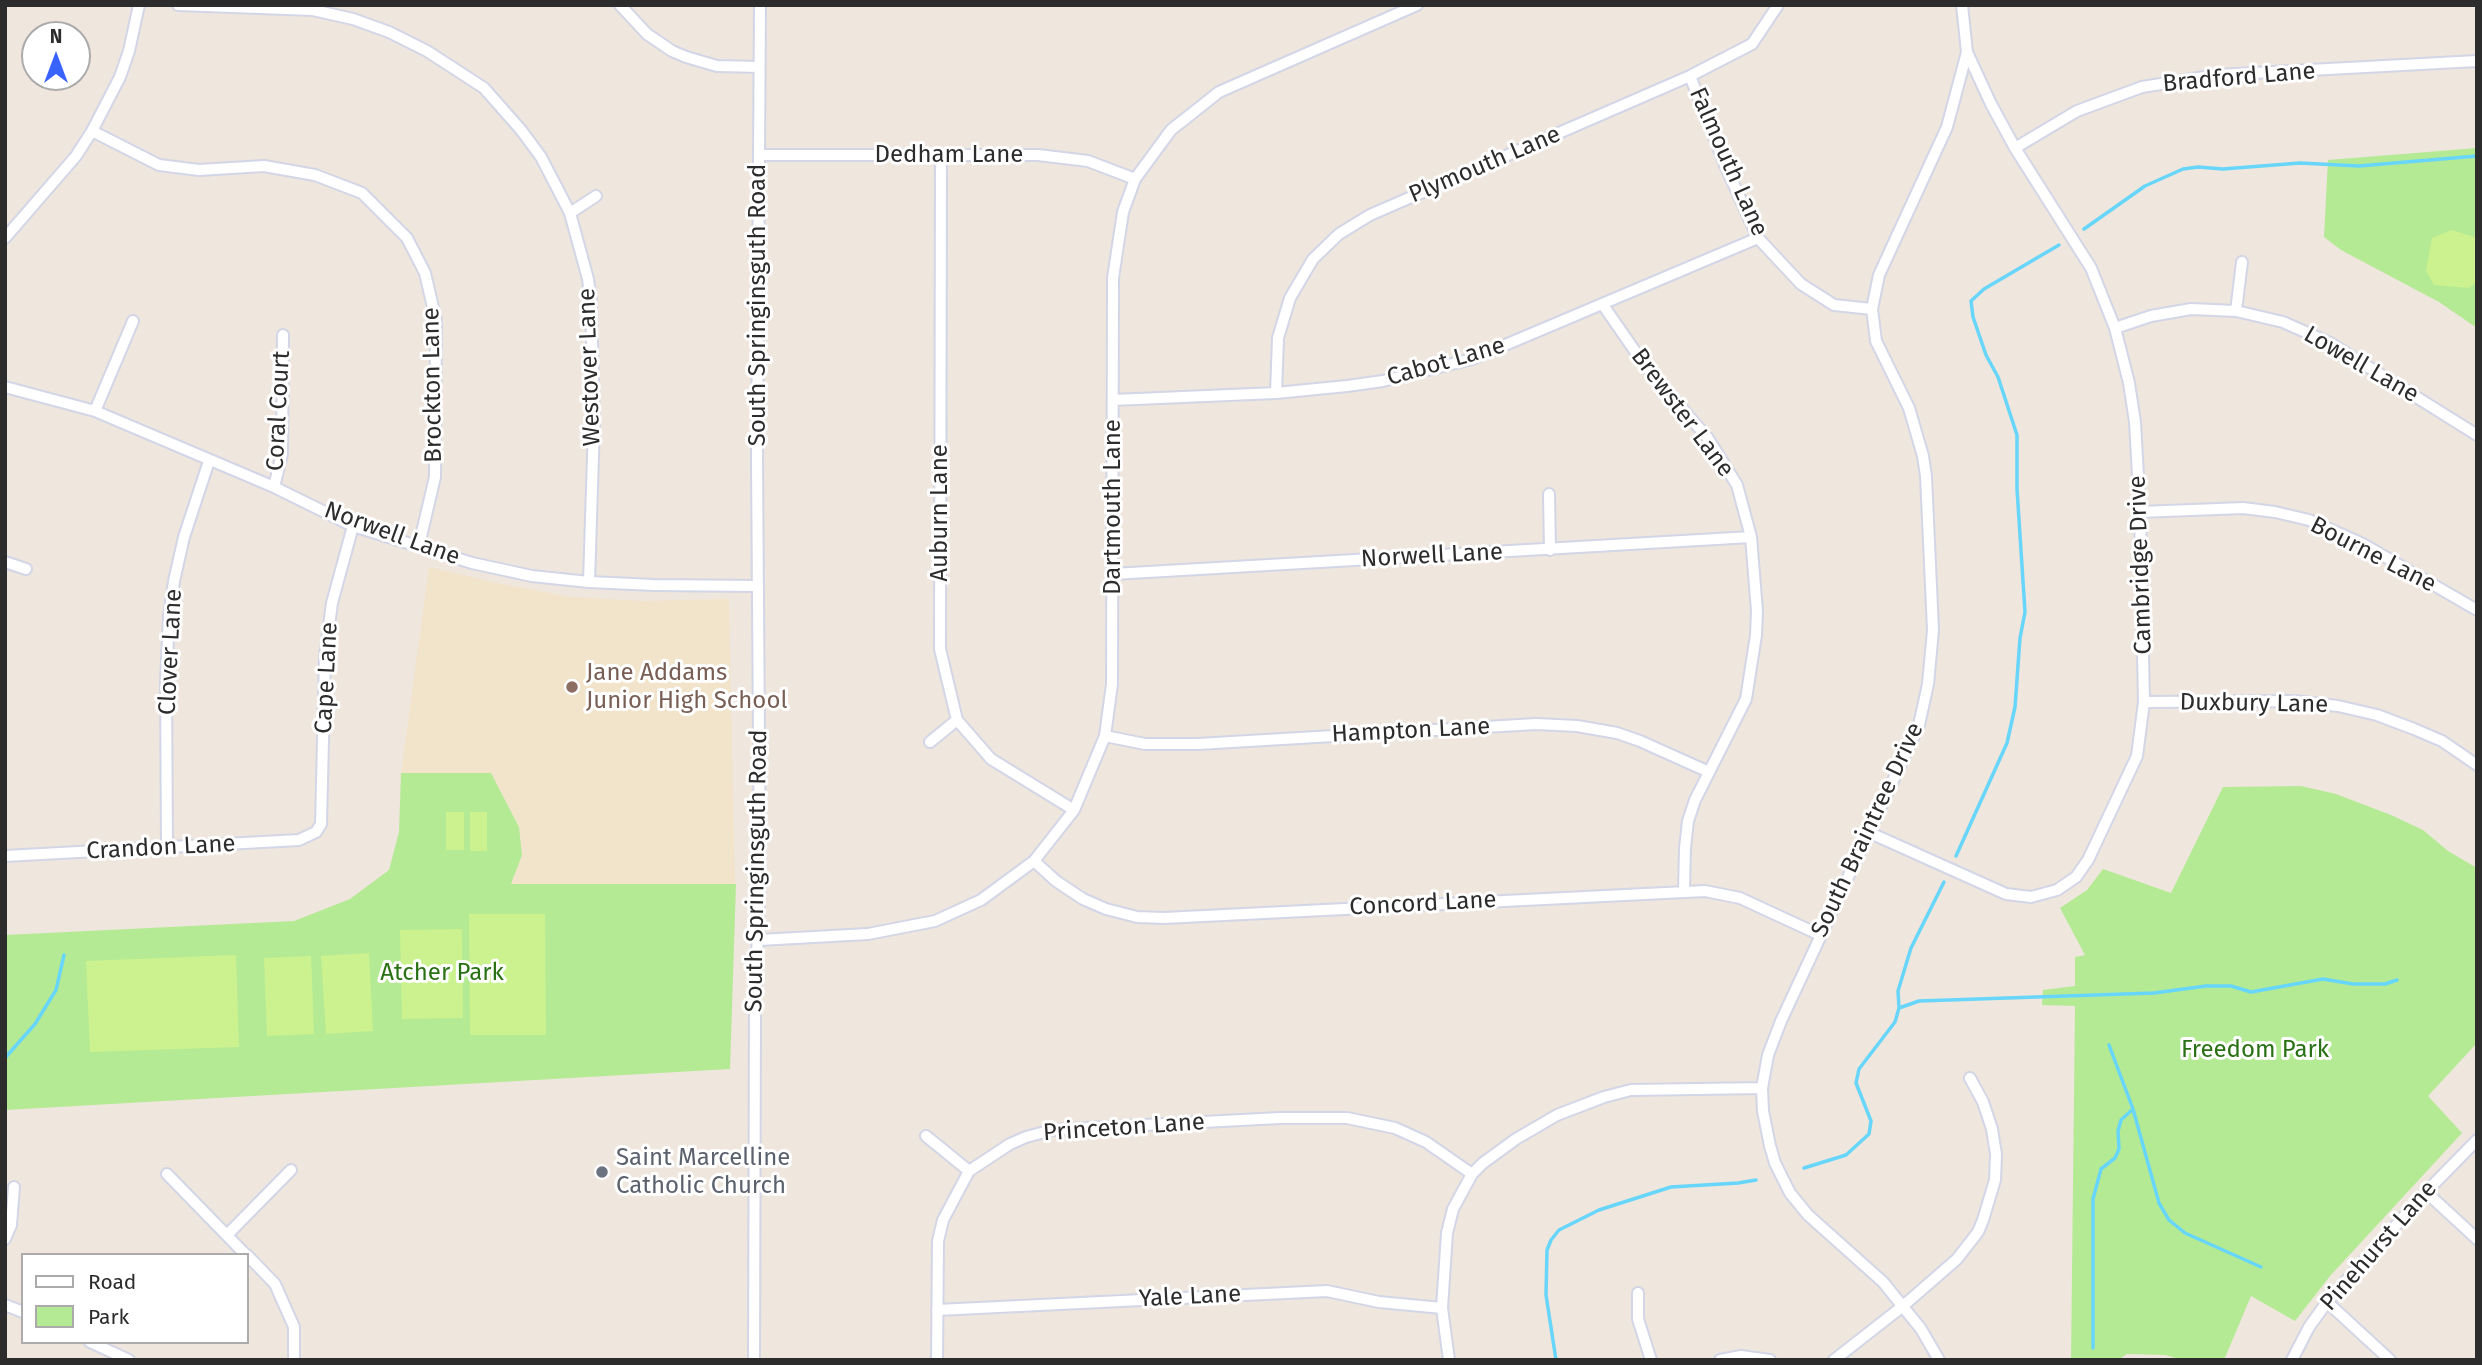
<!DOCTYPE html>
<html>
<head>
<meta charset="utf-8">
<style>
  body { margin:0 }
  #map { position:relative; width:2482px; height:1365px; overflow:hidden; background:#efe6dd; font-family:"Fira Sans",sans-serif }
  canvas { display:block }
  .frame { position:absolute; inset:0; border:7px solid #2c2c2c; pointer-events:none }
  .legend { position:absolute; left:21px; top:1253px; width:228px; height:91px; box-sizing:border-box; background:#fff; border:2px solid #ababab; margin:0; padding:9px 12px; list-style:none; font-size:21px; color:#2c2c2c }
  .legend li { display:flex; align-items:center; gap:14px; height:35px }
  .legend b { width:35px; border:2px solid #ababab }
  .north { position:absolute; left:21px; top:21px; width:70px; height:70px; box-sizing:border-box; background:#fff; border:2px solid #ababab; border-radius:50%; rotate:0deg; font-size:19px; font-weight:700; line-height:28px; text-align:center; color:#2c2c2c }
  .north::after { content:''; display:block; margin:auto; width:24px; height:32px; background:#3963ff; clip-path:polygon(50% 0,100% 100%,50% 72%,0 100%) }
</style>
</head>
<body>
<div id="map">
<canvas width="2482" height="1365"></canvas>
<div class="frame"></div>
<ul class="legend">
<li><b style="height:9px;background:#fff"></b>Road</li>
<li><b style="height:19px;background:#b4ea94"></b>Park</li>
</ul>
<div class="north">N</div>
</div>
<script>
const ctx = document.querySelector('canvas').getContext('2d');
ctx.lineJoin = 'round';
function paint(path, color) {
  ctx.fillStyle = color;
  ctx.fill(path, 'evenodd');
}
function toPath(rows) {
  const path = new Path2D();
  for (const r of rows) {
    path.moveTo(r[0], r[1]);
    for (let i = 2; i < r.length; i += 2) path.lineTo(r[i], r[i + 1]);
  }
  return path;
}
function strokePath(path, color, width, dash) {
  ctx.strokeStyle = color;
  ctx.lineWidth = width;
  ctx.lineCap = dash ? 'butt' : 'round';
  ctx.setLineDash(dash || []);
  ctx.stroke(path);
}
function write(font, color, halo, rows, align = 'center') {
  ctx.font = font + ' "Fira Sans",sans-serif';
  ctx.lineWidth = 6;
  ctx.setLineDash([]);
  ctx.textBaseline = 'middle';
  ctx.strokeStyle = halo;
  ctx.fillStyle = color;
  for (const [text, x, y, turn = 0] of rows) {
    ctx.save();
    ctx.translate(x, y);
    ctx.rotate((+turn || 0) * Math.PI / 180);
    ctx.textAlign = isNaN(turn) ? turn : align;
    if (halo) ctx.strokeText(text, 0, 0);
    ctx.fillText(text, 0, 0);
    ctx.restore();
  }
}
const education = toPath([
  [429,567,497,583,571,597,643,601,729,599,735,884,511,884,522,855,519,827,491,773,401,773]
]);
const green = toPath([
  [2477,148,2477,328,2439,302,2341,250,2324,237,2328,160],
  [401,773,491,773,519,827,522,855,511,884,736,884,730,1069,5,1110,5,935,294,921,350,899,389,870,399,832],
  [2301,786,2336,794,2391,815,2423,830,2448,851,2477,868,2477,1043,2428,1096,2462,1133,2330,1276,2295,1321,2251,1296,2224,1360,2184,1360,2165,1355,2127,1354,2118,1360,2071,1360,2075,1006,2042,1005,2043,990,2075,986,2075,957,2085,955,2060,908,2087,890,2103,869,2171,893,2223,787]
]);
const pitch = toPath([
  [2452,230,2477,238,2477,282,2469,288,2434,285,2426,271,2432,238],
  [446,812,464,812,464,850,446,850],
  [470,812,487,812,487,851,470,851],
  [469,914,545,914,546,1035,470,1035],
  [462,929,463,1018,402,1019,400,930],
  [369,953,373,1031,326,1034,321,956],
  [236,955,239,1047,90,1052,86,961],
  [311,956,314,1034,267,1036,264,958]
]);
const stream = toPath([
  [2084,229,2145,186,2183,169,2198,167,2223,169,2300,163,2359,166,2477,156],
  [1956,856,2007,743,2015,707,2020,638,2025,612,2017,489,2017,435,1998,377,1986,355,1973,317,1971,301,1984,289,2059,245],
  [1899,1008,1919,1001,2154,993,2206,986,2231,986,2251,992,2323,979,2353,984,2385,984,2397,980],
  [2109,1045,2133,1109,2159,1203,2169,1220,2185,1233,2261,1267],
  [5,1058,35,1024,56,990,64,955],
  [1804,1168,1846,1155,1869,1134,1871,1121,1856,1083,1859,1069,1895,1022,1899,1008,1898,991,1911,948,1944,882],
  [2093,1348,2093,1199,2101,1169,2115,1158,2119,1149,2118,1131,2121,1120,2133,1109],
  [1556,1360,1546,1295,1547,1250,1551,1240,1559,1230,1599,1210,1671,1187,1738,1183,1756,1180]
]);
const minor = toPath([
  [178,5,313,10,353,19,389,32,427,51,484,88,521,130,541,157,570,213,588,279,591,302,594,424,589,582],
  [620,5,647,34,672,51,686,57,717,66,759,67],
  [1690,76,1725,165,1758,238,1801,284,1834,305,1872,309],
  [92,131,159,165,199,170,264,166,315,175,362,193,407,238,425,273,436,320,435,477,419,545],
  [2015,148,2077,111,2142,87,2217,75,2477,61],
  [759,155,1038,155,1088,161,1135,179],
  [941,155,940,649,957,720,991,759,1074,810],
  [570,213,596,196],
  [5,238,76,156,92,131,120,77,129,51,139,5],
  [1603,305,1646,367,1707,437,1737,485,1751,537,1757,611,1756,635,1746,699,1695,800,1688,821,1685,848,1684,890],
  [2236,311,2242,262],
  [2115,328,2151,316,2191,309,2236,311,2283,322,2330,343,2477,435],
  [5,387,95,411,274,487,353,526,472,563,532,576,589,582,654,585,758,586],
  [1276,393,1278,338,1290,298,1313,259,1339,234,1370,215,1690,76,1752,44,1778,5],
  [1113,400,1276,393,1347,386,1383,381,1472,359,1758,238],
  [95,411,133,321],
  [274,487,282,454,283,335],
  [1549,494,1550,550],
  [2140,512,2243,508,2275,512,2309,520,2363,544,2477,610],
  [5,562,26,569],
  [1113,574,1751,537],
  [2144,702,2295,701,2338,706,2377,715,2414,729,2442,741,2477,765],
  [1105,736,1145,744,1198,744,1536,724,1577,726,1617,733,1640,741,1709,772],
  [930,742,957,720],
  [1868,832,2006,894,2031,897,2057,890,2076,877,2088,860,2137,756,2144,702,2140,512,2135,422,2129,383,2115,328,2091,268,2015,148,1991,104,1967,52],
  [167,848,166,682,169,616,174,581,184,537,209,461],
  [5,856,299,840,316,832,321,824,325,656,332,603,353,526],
  [1034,861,1056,881,1083,899,1106,909,1137,917,1164,918,1705,891,1740,898,1820,935],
  [759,940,868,934,935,921,981,900,1034,861,1074,810,1105,736,1112,684,1113,278,1123,212,1135,179,1171,130,1219,92,1417,5],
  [926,1136,969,1171],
  [167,1174,246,1255],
  [2426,1192,2477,1239],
  [227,1235,291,1170],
  [5,1239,11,1225,14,1187],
  [247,1255,275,1284,294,1327,294,1360],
  [1638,1293,1638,1319,1651,1360],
  [2327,1302,2390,1360],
  [5,1305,23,1312],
  [937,1310,1327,1291,1379,1302,1442,1308],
  [90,1342,129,1360],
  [754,1360,755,1011,760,877,757,461,760,5],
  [937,1360,938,1241,943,1220,969,1171,1010,1144,1026,1137,1052,1130,1087,1128,1280,1118,1347,1118,1395,1128,1426,1142,1472,1174],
  [1449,1360,1442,1308,1447,1233,1453,1209,1472,1174,1483,1163,1516,1139,1557,1115,1604,1097,1631,1090,1762,1088],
  [1720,1360,1741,1356,1770,1360],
  [1834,1360,1903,1306,1957,1259,1978,1232,1983,1220,1995,1180,1996,1154,1992,1129,1983,1102,1970,1078],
  [1939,1360,1921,1329,1883,1282,1808,1215,1790,1193,1775,1163,1770,1146,1763,1111,1762,1088,1768,1055,1781,1021,1919,725,1928,684,1933,630,1926,476,1923,456,1909,408,1876,341,1872,309,1879,275,1947,127,1967,52,1962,5],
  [2292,1360,2309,1327,2327,1302,2426,1192,2477,1140]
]);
const markers = [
  [572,687,7,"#8d6e63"],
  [602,1172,7,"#6b7280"]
];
const streetNames = [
  ["Bradford Lane",2239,78,-5],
  ["Dedham Lane",949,155],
  ["Falmouth Lane",1728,162,66],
  ["Plymouth Lane",1485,165,-23],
  ["South Springinsguth Road",758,305,-90],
  ["Cabot Lane",1446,362,-16],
  ["Lowell Lane",2361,365,30],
  ["Westover Lane",590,367,-92],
  ["Brockton Lane",433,385,-91],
  ["Coral Court",279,411,-87],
  ["Brewster Lane",1682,413,53],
  ["Dartmouth Lane",1113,507,-90],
  ["Auburn Lane",940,513,-90],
  ["Norwell Lane",392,534,20],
  ["Bourne Lane",2373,555,27],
  ["Norwell Lane",1432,556,-3],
  ["Cambridge Drive",2141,565,-92],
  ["Clover Lane",171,652,-87],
  ["Cape Lane",327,678,-87],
  ["Duxbury Lane",2254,704,1],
  ["Hampton Lane",1411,731,-3],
  ["South Braintree Drive",1868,830,-65],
  ["Crandon Lane",161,848,-3],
  ["South Springinsguth Road",757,871,-89],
  ["Concord Lane",1423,904,-3],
  ["Princeton Lane",1124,1128,-4],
  ["Pinehurst Lane",2379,1246,-49],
  ["Yale Lane",1190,1297,-3]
];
const educationNames = [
  ["Jane Addams",586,673],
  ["Junior High School",586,701]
];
const parkNames = [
  ["Atcher Park",442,973],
  ["Freedom Park",2255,1050]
];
const worshipNames = [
  ["Saint Marcelline",616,1158],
  ["Catholic Church",616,1186]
];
paint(education, '#f2e4cb');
paint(green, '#b4ea94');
paint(pitch, '#cbf28f');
strokePath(stream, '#67d6fa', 3.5);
strokePath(minor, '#d2d6e6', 14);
strokePath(minor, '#fff', 10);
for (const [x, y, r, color] of markers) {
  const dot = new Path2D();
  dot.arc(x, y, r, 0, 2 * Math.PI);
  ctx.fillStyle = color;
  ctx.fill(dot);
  strokePath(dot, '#fff', 2.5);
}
write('24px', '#2c2c2c', '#fff', streetNames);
write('24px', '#785e54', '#fff', educationNames, 'left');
write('24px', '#297114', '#fff', parkNames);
write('24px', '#5b616d', '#fff', worshipNames, 'left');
</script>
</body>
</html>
